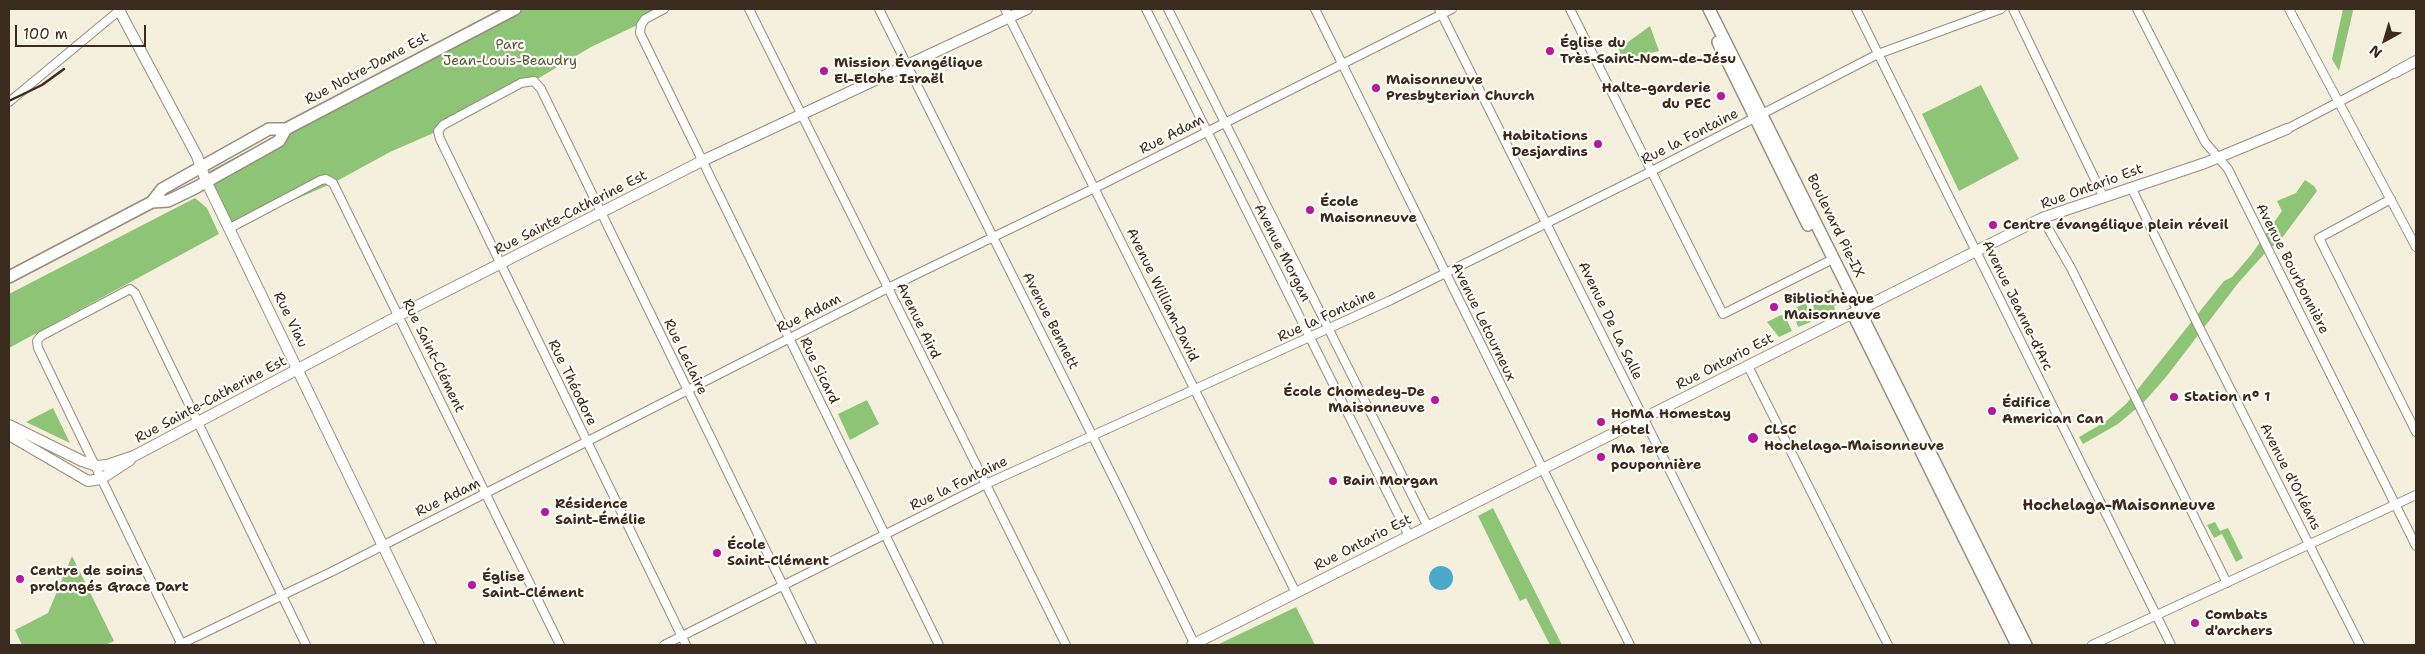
<!DOCTYPE html>
<html>
<head>
<meta charset="utf-8">
<style>
  body { margin:0 }
  #map { position:relative; width:2425px; height:654px; overflow:hidden; background:#f4f0dd; font-family:"Shantell Sans",sans-serif }
  canvas { display:block }
  .frame { position:absolute; inset:0; border:10px solid #3b2a1e; pointer-events:none }
  .north { position:absolute; left:2360px; top:15px; width:50px; height:50px; -webkit-text-stroke:4px #fdfcf7; paint-order:stroke; rotate:219deg; font-size:14px; font-weight:700; line-height:20px; text-align:center; color:#3b2a1e }
  .north::after { content:''; display:block; margin:auto; width:18px; height:22px; background:#3b2a1e; clip-path:polygon(50% 0,100% 100%,50% 72%,0 100%) }
  .scale { position:absolute; left:15px; top:25px; width:131px; height:22px; box-sizing:border-box; border:2px solid #3b2a1e; border-top:0; padding-left:6px; font-size:15px; line-height:18px; white-space:nowrap; color:#3b2a1e; -webkit-text-stroke:4px #fdfcf7; paint-order:stroke }
</style>
</head>
<body>
<div id="map">
<canvas width="2425" height="654"></canvas>
<div class="frame"></div>
<div class="north">N</div>
<div class="scale">100 m</div>
</div>
<script>
const ctx = document.querySelector('canvas').getContext('2d');
ctx.lineJoin = 'round';
function paint(path, color) {
  ctx.fillStyle = color;
  ctx.fill(path, 'evenodd');
}
function toPath(rows) {
  const path = new Path2D();
  for (const r of rows) {
    if (r.length === 3) {
      path.moveTo(r[0] + r[2], r[1]);
      path.arc(r[0], r[1], r[2], 0, 2 * Math.PI);
      continue;
    }
    path.moveTo(r[0], r[1]);
    for (let i = 2; i < r.length; i += 2) path.lineTo(r[i], r[i + 1]);
  }
  return path;
}
function strokePath(path, color, width, dash) {
  ctx.strokeStyle = color;
  ctx.lineWidth = width;
  ctx.lineCap = dash ? 'butt' : 'round';
  ctx.setLineDash(dash || []);
  ctx.stroke(path);
}
function write(font, color, halo, rows, align = 'center') {
  ctx.font = font + ' "Shantell Sans",sans-serif';
  ctx.lineWidth = 4.5;
  ctx.setLineDash([]);
  ctx.textBaseline = 'middle';
  ctx.strokeStyle = halo;
  ctx.fillStyle = color;
  for (const [text, x, y, turn = 0] of rows) {
    ctx.save();
    ctx.translate(x, y);
    ctx.rotate((+turn || 0) * Math.PI / 180);
    ctx.textAlign = isNaN(turn) ? turn : align;
    if (halo) ctx.strokeText(text, 0, 0);
    ctx.fillText(text, 0, 0);
    ctx.restore();
  }
}
const green = toPath([
  [516,9,671,9,591,47,534,81,438,131,390,152,335,182,230,228,204,174],
  [2343,9,2352,9,2353,11,2339,71,2332,59],
  [1650,26,1659,51,1630,58,1627,65,1624,61,1617,61,1620,52,1618,47,1623,50,1628,42],
  [1981,85,2019,159,1959,191,1922,114],
  [2305,180,2314,186,2317,191,2282,238,2265,253,2239,282,2166,377,2144,402,2118,424,2083,444,2079,437,2105,422,2126,404,2224,281,2232,277,2251,255,2282,211,2277,201,2296,193],
  [195,198,207,208,219,234,9,348,9,294],
  [1832,289,1838,304,1834,306,1835,310,1814,320,1811,309,1814,308,1812,302,1820,300,1822,305,1826,304,1822,294],
  [1806,302,1811,322,1798,327,1792,310],
  [1781,315,1785,316,1792,331,1779,337,1767,322],
  [867,400,879,424,850,440,838,414],
  [53,408,70,443,26,422],
  [1493,508,1510,542,1562,645,1550,645,1526,598,1520,601,1478,516],
  [2215,522,2220,531,2228,528,2243,558,2236,562,2222,534,2214,538,2207,525],
  [72,556,114,641,105,645,22,645,15,630,48,613],
  [1296,607,1315,645,1217,645]
]);
const water = toPath([
  [1441,578,12]
]);
const street = toPath([
  [664,9,645,19,641,25,640,33,939,645],
  [749,9,1066,645],
  [879,9,1121,493,1195,645],
  [1005,9,1296,593],
  [1146,9,1409,536],
  [1168,9,1428,527],
  [1315,9,1630,645],
  [1439,9,1757,645],
  [1570,9,1723,314,1827,262],
  [1856,9,2171,645],
  [2013,9,2103,196],
  [2137,9,2205,142,2228,169,2416,546],
  [2289,9,2416,247],
  [9,102,121,9],
  [2287,129,2394,73],
  [2131,187,2197,323,2360,645],
  [2391,199,2319,238,2416,432],
  [2042,218,2071,268,2227,583],
  [230,228,321,180,326,179,333,183,560,645],
  [1748,366,1888,645],
  [179,645,333,571,888,288,1103,184,1452,9],
  [182,645,38,348,37,341,41,336,130,289,135,293,306,645],
  [664,645,986,484,1391,300,1644,175,1878,54,2001,9],
  [686,645,440,139,438,131,443,125,521,83,534,81,541,89,812,645],
  [2092,645,2416,495]
]);
const secondary = toPath([
  [119,10,197,156,206,181,431,645],
  [2394,73,2416,61],
  [9,425,82,461,97,466,107,465,134,456,415,307,702,161,1027,9],
  [9,435,88,481,101,479,130,460],
  [1192,645,2042,218,2205,163,2287,129]
]);
const primary = toPath([
  [1709,9,2026,645],
  [1718,42,1808,225],
  [152,202,162,189,269,129,286,129,515,9],
  [9,277,152,202,168,201,195,188,279,141,286,129],
  [1856,320,2017,645]
]);
const rail = toPath([
  [9,101,42,85,64,69]
]);
const markers = [
  [1550,51,5,"#b5179e"],
  [824,71,5,"#b5179e"],
  [1376,88,5,"#b5179e"],
  [1721,96,5,"#b5179e"],
  [1598,144,5,"#b5179e"],
  [1310,210,5,"#b5179e"],
  [1993,225,5,"#b5179e"],
  [1774,307,5,"#b5179e"],
  [2174,397,5,"#b5179e"],
  [1435,400,5,"#b5179e"],
  [1992,411,5,"#b5179e"],
  [1601,422,5,"#b5179e"],
  [1753,438,6,"#b5179e"],
  [1601,457,5,"#b5179e"],
  [1333,481,5,"#b5179e"],
  [545,512,5,"#b5179e"],
  [717,553,5,"#b5179e"],
  [20,579,5,"#b5179e"],
  [472,585,5,"#b5179e"],
  [2195,623,5,"#b5179e"]
];
const poiNames = [
  ["Église du",1560,43],
  ["Très-Saint-Nom-de-Jésu",1560,59],
  ["Mission Évangélique",834,63],
  ["El-Elohe Israël",834,79],
  ["Maisonneuve",1386,80],
  ["Presbyterian Church",1386,96],
  ["Halte-garderie",1711,88,"right"],
  ["du PEC",1711,104,"right"],
  ["Habitations",1588,136,"right"],
  ["Desjardins",1588,152,"right"],
  ["École",1320,202],
  ["Maisonneuve",1320,218],
  ["Centre évangélique plein réveil",2003,225],
  ["Bibliothèque",1784,299],
  ["Maisonneuve",1784,315],
  ["École Chomedey-De",1425,392,"right"],
  ["Maisonneuve",1425,408,"right"],
  ["Station nº 1",2184,397],
  ["Édifice",2002,403],
  ["American Can",2002,419],
  ["HoMa Homestay",1611,414],
  ["Hotel",1611,430],
  ["CLSC",1764,430],
  ["Hochelaga-Maisonneuve",1764,446],
  ["Ma 1ere",1611,449],
  ["pouponnière",1611,465],
  ["Bain Morgan",1343,481],
  ["Résidence",555,504],
  ["Saint-Émélie",555,520],
  ["École",727,545],
  ["Saint-Clément",727,561],
  ["Centre de soins",30,571],
  ["prolongés Grace Dart",30,587],
  ["Église",482,577],
  ["Saint-Clément",482,593],
  ["Combats",2205,615],
  ["d'archers",2205,631]
];
const parkNames = [
  ["Parc",510,45],
  ["Jean-Louis-Beaudry",510,61]
];
const streetNames = [
  ["Rue Notre-Dame Est",367,69,-28],
  ["Rue Adam",1172,135,-27],
  ["Rue la Fontaine",1690,137,-27],
  ["Rue Ontario Est",2092,187,-20],
  ["Rue Sainte-Catherine Est",571,213,-27],
  ["Boulevard Pie-IX",1835,226,64],
  ["Avenue Morgan",1282,253,63],
  ["Avenue Bourbonnière",2292,269,63],
  ["Avenue William-David",1162,295,64],
  ["Avenue Jeanne-d'Arc",2017,306,64],
  ["Rue Adam",809,314,-27],
  ["Rue la Fontaine",1327,316,-25],
  ["Rue Viau",290,320,64],
  ["Avenue Aird",918,321,64],
  ["Avenue Bennett",1050,321,63],
  ["Avenue De La Salle",1610,321,64],
  ["Avenue Letourneux",1483,322,64],
  ["Rue Saint-Clément",433,356,64],
  ["Rue Leclaire",685,357,64],
  ["Rue Ontario Est",1725,362,-27],
  ["Rue Sicard",819,371,64],
  ["Rue Théodore",572,383,64],
  ["Rue Sainte-Catherine Est",211,400,-28],
  ["Avenue d'Orléans",2290,477,63],
  ["Rue la Fontaine",959,484,-26],
  ["Rue Adam",448,498,-26],
  ["Rue Ontario Est",1363,543,-27]
];
const neighbourhoodNames = [
  ["Hochelaga-Maisonneuve",2119,506]
];
paint(green, '#8dc476');
paint(water, '#4aa8c8');
strokePath(street, '#988d7e', 10);
strokePath(secondary, '#988d7e', 12);
strokePath(primary, '#988d7e', 14);
strokePath(street, '#fff', 8);
strokePath(secondary, '#fff', 10);
strokePath(primary, '#fff', 11);
strokePath(rail, '#3b2a1e', 2.5);
for (const [x, y, r, color] of markers) {
  const dot = new Path2D();
  dot.arc(x, y, r, 0, 2 * Math.PI);
  ctx.fillStyle = color;
  ctx.fill(dot);
  strokePath(dot, '#fdfcf7', 2);
}
write('bold 14px', '#3b2a1e', '#fdfcf7', poiNames, 'left');
write('14px', '#545838', '#fdfcf7', parkNames);
write('14px', '#3b2a1e', '#fdfcf7', streetNames);
write('bold 15px', '#3b2a1e', '#fdfcf7', neighbourhoodNames);
</script>
</body>
</html>
